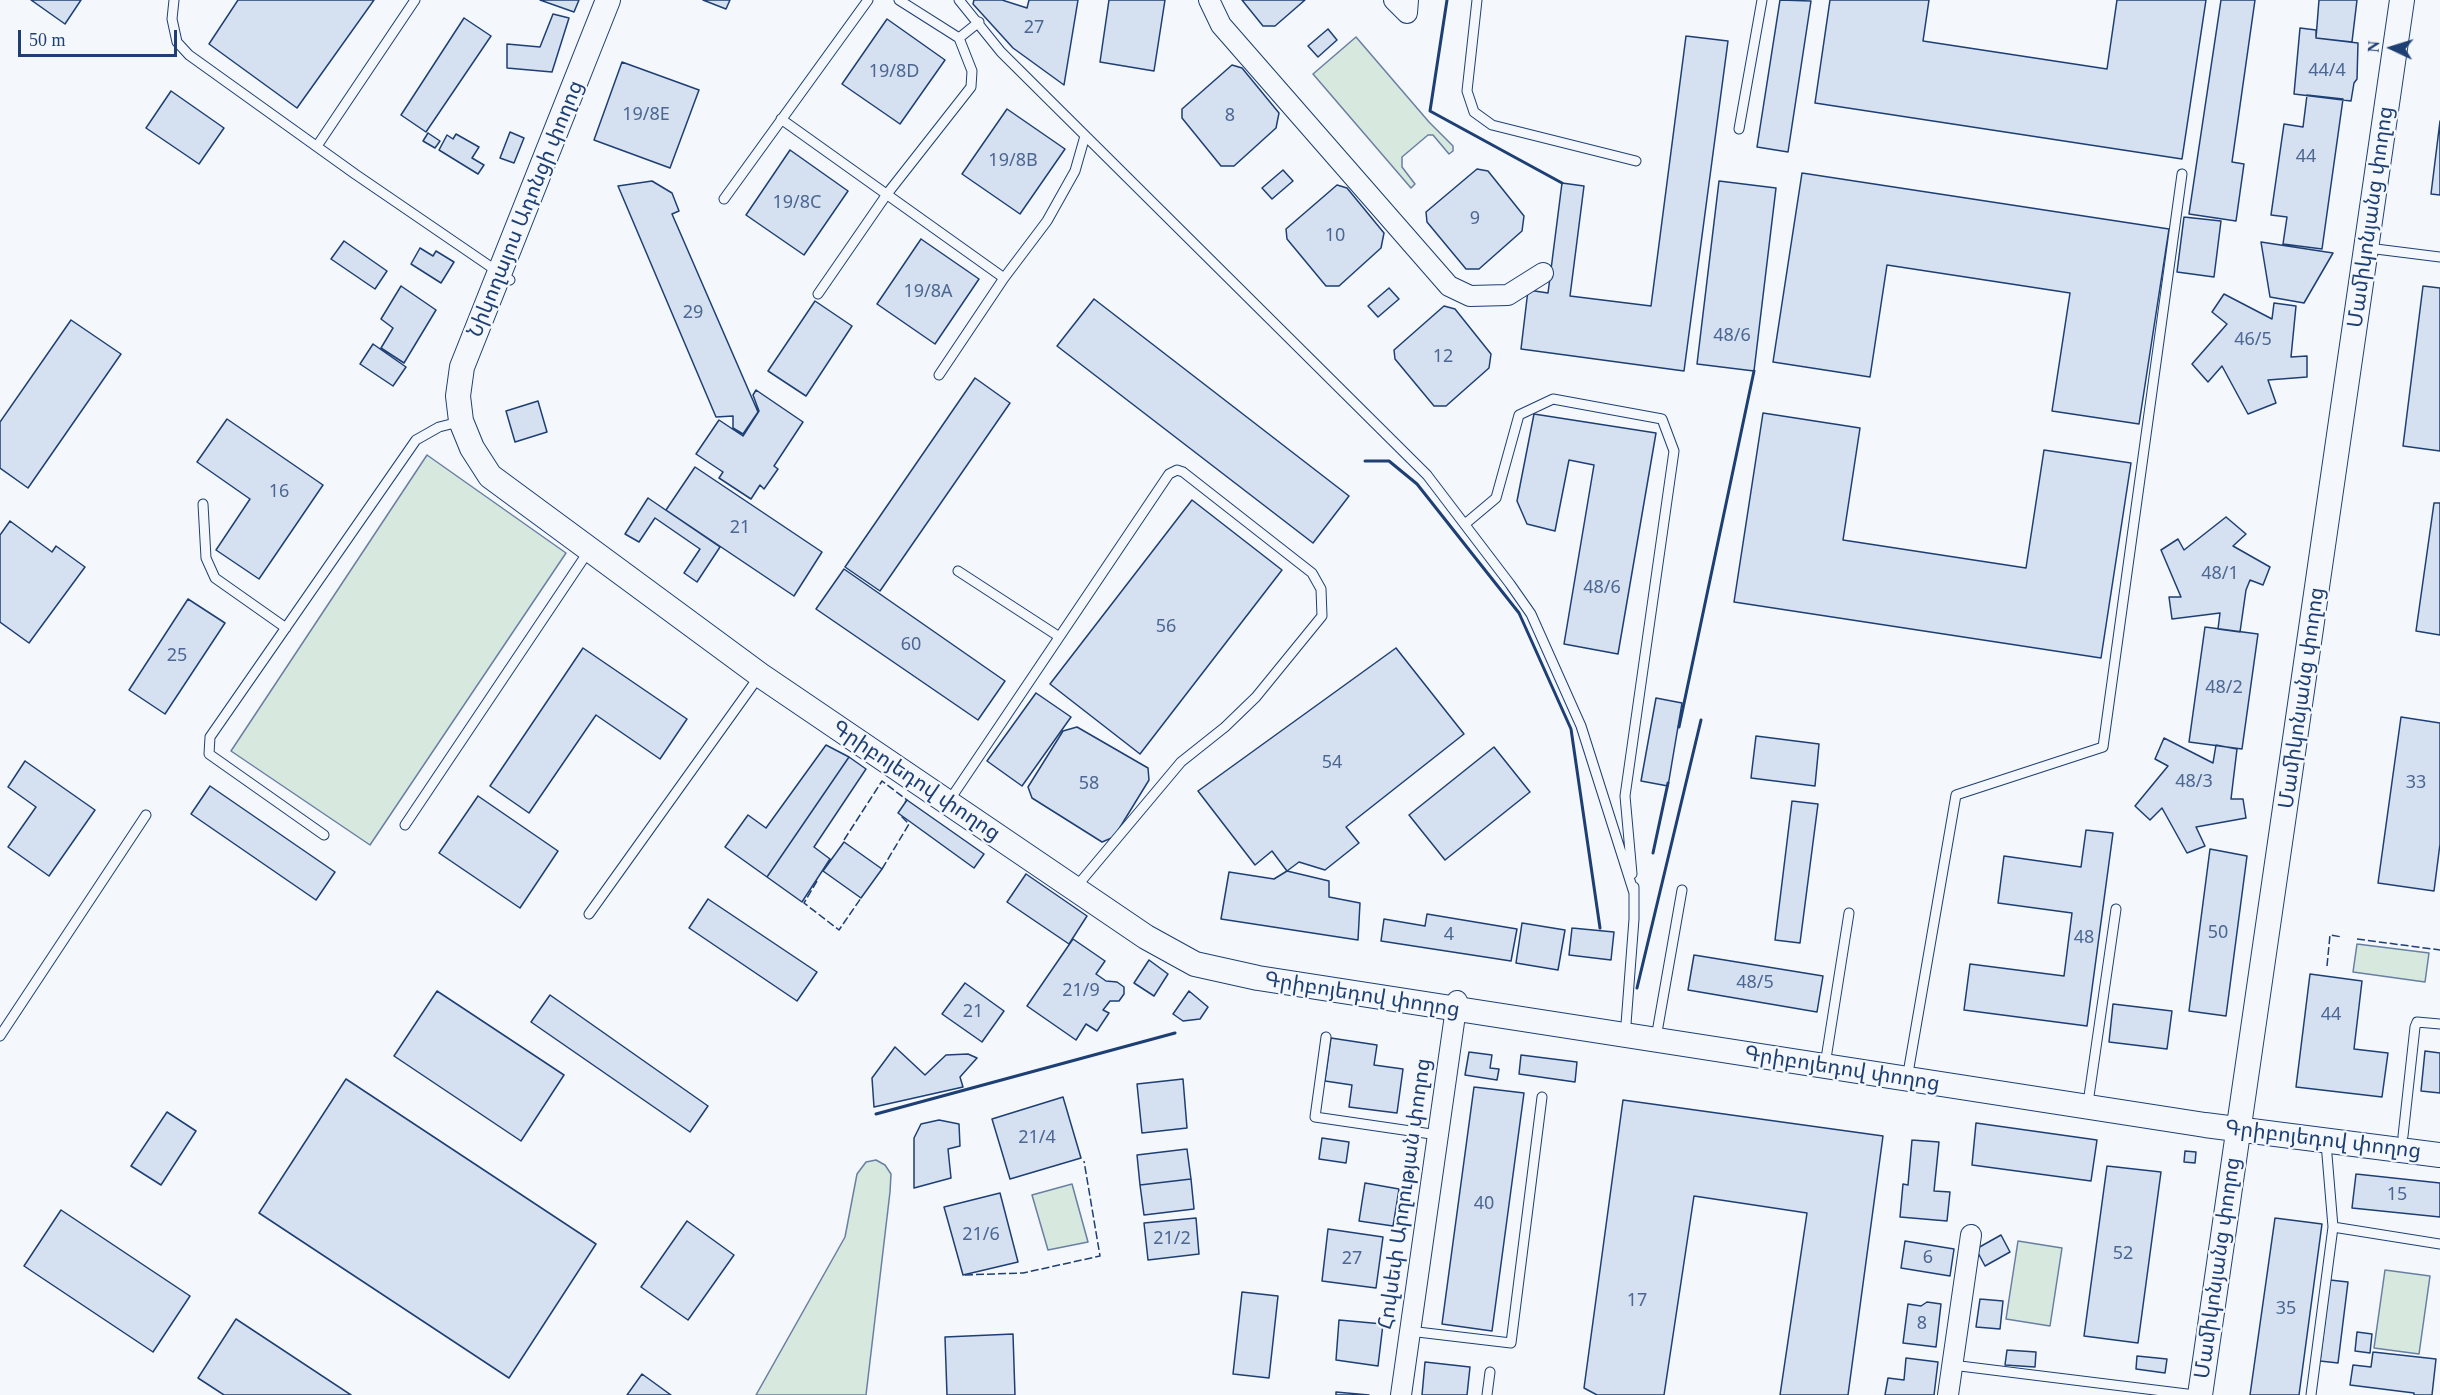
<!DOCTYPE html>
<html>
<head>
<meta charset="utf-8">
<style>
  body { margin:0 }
  #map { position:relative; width:2440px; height:1395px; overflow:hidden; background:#f4f7fb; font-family:Georgia,serif }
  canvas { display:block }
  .north { position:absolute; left:2362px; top:18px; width:60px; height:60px; -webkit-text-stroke:4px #f4f7fb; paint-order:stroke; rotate:274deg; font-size:16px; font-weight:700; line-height:24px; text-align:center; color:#1d3f73 }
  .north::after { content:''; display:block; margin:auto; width:21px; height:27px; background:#1d3f73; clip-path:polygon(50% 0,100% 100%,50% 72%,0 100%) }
  .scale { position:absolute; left:18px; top:30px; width:159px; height:27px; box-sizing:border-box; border:3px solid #1d3f73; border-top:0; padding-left:8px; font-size:18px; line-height:21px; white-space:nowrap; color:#1d3f73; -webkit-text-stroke:4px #f4f7fb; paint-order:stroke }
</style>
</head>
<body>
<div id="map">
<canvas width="2440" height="1395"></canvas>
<div class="north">N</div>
<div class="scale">50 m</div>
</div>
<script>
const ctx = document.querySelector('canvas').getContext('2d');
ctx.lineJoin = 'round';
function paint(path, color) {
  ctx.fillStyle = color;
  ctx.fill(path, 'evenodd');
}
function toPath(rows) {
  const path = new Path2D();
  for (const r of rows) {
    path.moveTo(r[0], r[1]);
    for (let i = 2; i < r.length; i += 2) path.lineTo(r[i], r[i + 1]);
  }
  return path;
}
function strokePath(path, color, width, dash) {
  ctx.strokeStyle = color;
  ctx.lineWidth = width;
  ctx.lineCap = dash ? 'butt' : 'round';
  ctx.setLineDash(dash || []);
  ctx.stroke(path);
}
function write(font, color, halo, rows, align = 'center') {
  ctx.font = font + ' Georgia,"Noto Sans Armenian",serif';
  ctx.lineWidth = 4.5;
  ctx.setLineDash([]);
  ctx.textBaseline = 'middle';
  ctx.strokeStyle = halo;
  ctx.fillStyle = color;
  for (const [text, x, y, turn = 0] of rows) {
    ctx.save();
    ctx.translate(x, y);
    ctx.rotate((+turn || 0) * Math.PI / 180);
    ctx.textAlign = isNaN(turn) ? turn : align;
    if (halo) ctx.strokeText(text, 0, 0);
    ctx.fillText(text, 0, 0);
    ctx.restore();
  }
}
const green = toPath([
  [1356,37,1429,122,1453,146,1453,151,1449,154,1433,135,1428,135,1402,157,1402,167,1415,184,1411,188,1313,74,1356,37],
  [427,455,566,553,370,845,231,751,427,455],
  [2357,944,2429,953,2425,982,2353,972,2357,944],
  [876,1160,885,1165,891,1174,890,1192,866,1395,756,1395,845,1237,857,1174,866,1162,876,1160],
  [1072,1184,1088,1242,1048,1250,1032,1195,1072,1184],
  [2018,1241,2062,1248,2050,1326,2006,1319,2018,1241],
  [2385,1270,2430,1276,2419,1354,2374,1348,2385,1270]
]);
const building = toPath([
  [31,0,81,0,65,24,31,0],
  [238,0,374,0,297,108,209,44,238,0],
  [540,0,579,0,574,12,540,0],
  [703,0,730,0,726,9,703,0],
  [974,0,1002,0,1027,8,1029,0,1078,0,1064,85,1013,48,973,4,974,0],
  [1109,0,1165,0,1154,71,1100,62,1109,0],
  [1242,0,1305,0,1275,26,1263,26,1242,0],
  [1780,0,1811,1,1788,152,1757,147,1780,0],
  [1830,0,1929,0,1923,41,2107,69,2117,0,2206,0,2182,159,1815,103,1830,0],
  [2221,0,2255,0,2232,162,2244,164,2236,221,2189,214,2221,0],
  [2319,0,2357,0,2352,42,2316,38,2319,0],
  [553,14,569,18,552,72,507,68,507,44,540,47,553,14],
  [464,18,491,36,426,132,401,115,464,18],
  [887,19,945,60,900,124,842,84,887,19],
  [2300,28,2316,30,2316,38,2358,43,2357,79,2354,83,2351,101,2294,94,2300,28],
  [1328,29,1337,40,1318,57,1308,46,1328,29],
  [1686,36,1728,41,1684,371,1521,349,1528,290,1548,293,1562,183,1584,186,1570,296,1651,306,1686,36],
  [622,62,699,90,670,168,594,140,622,62],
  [1232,65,1242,68,1279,113,1276,128,1234,166,1221,166,1182,118,1182,109,1232,65],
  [171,91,224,128,199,164,146,128,171,91],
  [2307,95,2343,99,2322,249,2283,244,2287,217,2271,215,2284,124,2303,127,2307,95],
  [1007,109,1065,149,1020,214,962,174,1007,109],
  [2440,121,2440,195,2431,194,2440,121],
  [510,132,524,138,514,163,500,158,510,132],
  [428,133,440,141,435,148,423,141,428,133],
  [456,134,479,147,472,158,484,165,478,174,439,150,447,135,453,139,456,134],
  [790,150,848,191,804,255,746,215,790,150],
  [1477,169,1488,171,1524,216,1522,231,1479,269,1466,269,1427,222,1426,212,1477,169],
  [1283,170,1293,181,1272,199,1262,188,1283,170],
  [1802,173,2169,229,2139,424,2052,411,2070,293,1887,265,1870,377,1773,362,1802,173],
  [652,181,672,193,679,211,672,214,758,412,743,434,733,428,733,416,716,417,618,186,652,181],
  [1719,181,1776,188,1754,371,1697,364,1719,181],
  [1337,185,1347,188,1384,233,1381,248,1339,286,1326,286,1287,239,1286,229,1337,185],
  [2184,217,2221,221,2214,277,2177,272,2184,217],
  [921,239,979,279,935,344,877,304,921,239],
  [344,241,387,271,375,289,331,259,344,241],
  [2261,242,2333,253,2304,303,2270,297,2261,242],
  [420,248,433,256,436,251,454,262,441,283,411,264,420,248],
  [401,286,436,310,404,363,381,348,393,328,381,319,401,286],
  [2423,286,2440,288,2440,451,2403,446,2423,286],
  [1389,288,1399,299,1378,317,1368,306,1389,288],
  [2224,294,2272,319,2274,303,2296,306,2291,357,2307,356,2307,377,2268,380,2276,403,2248,414,2222,366,2208,382,2192,364,2227,324,2212,312,2224,294],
  [1094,299,1349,496,1313,543,1057,346,1094,299],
  [815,301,852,326,806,396,768,371,815,301],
  [1444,306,1455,309,1491,354,1489,368,1446,406,1434,406,1395,359,1394,350,1444,306],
  [71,320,121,354,28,488,0,468,0,422,71,320],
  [373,344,406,367,393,386,360,364,373,344],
  [975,378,1010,403,880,591,845,567,975,378],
  [756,390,803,422,774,466,778,469,764,489,760,485,751,499,719,478,723,472,696,454,719,420,743,436,759,411,753,395,756,390],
  [538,401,547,432,515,442,506,411,538,401],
  [1763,413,1860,428,1843,540,2026,568,2044,450,2131,463,2101,658,1734,602,1763,413],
  [1534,414,1656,433,1618,654,1564,644,1594,465,1569,460,1555,531,1527,524,1517,501,1534,414],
  [227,419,323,485,259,579,216,550,250,499,197,462,227,419],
  [695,467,822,552,794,596,666,510,695,467],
  [648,498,720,547,697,582,684,573,700,549,655,518,639,542,625,534,648,498],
  [1192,500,1282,570,1140,754,1050,684,1192,500],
  [2434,503,2440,503,2440,635,2416,631,2434,503],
  [2226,517,2246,534,2233,546,2270,567,2263,585,2250,580,2246,590,2240,632,2218,629,2220,613,2172,619,2169,597,2181,597,2161,550,2178,539,2184,550,2226,517],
  [10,521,52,552,56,546,85,567,29,643,0,622,0,535,10,521],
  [844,569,1005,681,978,720,816,609,844,569],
  [188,599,225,623,165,714,129,690,188,599],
  [2205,627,2258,634,2242,749,2189,742,2205,627],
  [583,648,687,719,660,759,596,715,529,813,490,786,583,648],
  [1396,648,1464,734,1346,827,1359,843,1325,870,1299,862,1287,871,1272,851,1255,865,1198,791,1396,648],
  [1036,693,1071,717,1022,786,987,761,1036,693],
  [1656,698,1682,703,1668,786,1641,781,1656,698],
  [2401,717,2440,723,2440,844,2434,891,2378,883,2401,717],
  [1077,727,1148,768,1149,780,1114,837,1102,842,1032,798,1028,787,1063,731,1077,727],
  [1756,736,1819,744,1815,786,1751,778,1756,736],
  [2164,738,2213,763,2216,745,2237,749,2231,799,2243,799,2246,818,2196,827,2205,846,2187,853,2162,808,2150,820,2135,806,2168,766,2155,759,2164,738],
  [826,745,849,757,767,877,725,847,748,815,766,828,826,745],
  [1494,747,1530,792,1445,860,1409,815,1494,747],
  [849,757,866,769,814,847,830,859,802,902,767,877,849,757],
  [25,761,95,810,49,876,8,847,36,807,8,787,25,761],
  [210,786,335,872,316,900,191,814,210,786],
  [478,796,558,851,520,908,439,853,478,796],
  [907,800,984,854,974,868,898,813,907,800],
  [1792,801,1818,804,1800,943,1775,940,1792,801],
  [2086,830,2113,833,2087,1026,1964,1010,1970,964,2064,976,2072,913,1998,903,2004,856,2081,867,2086,830],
  [844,842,882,869,861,898,823,871,844,842],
  [2210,849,2247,856,2226,1016,2189,1011,2210,849],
  [1287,871,1329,881,1329,897,1360,903,1358,940,1221,919,1229,872,1274,879,1287,871],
  [1026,874,1087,916,1069,944,1007,902,1026,874],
  [708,899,817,972,797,1001,689,928,708,899],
  [1427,914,1517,929,1511,961,1381,941,1384,919,1425,926,1427,914],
  [1522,923,1565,930,1558,970,1516,963,1522,923],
  [1572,928,1614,932,1611,960,1569,955,1572,928],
  [1073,939,1105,961,1096,974,1106,981,1117,982,1124,987,1124,994,1119,1001,1110,1001,1103,1010,1109,1013,1097,1031,1086,1024,1076,1040,1027,1006,1073,939],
  [1694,955,1823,976,1817,1012,1688,990,1694,955],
  [1149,960,1168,974,1154,996,1134,983,1149,960],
  [2310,974,2362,981,2354,1049,2388,1053,2382,1097,2296,1087,2310,974],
  [965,983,1004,1011,982,1042,942,1014,965,983],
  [437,991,564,1075,521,1141,394,1056,437,991],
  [1189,991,1208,1007,1200,1019,1183,1021,1173,1014,1189,991],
  [550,995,708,1106,690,1132,531,1022,550,995],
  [2113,1004,2172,1011,2167,1049,2109,1042,2113,1004],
  [1331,1038,1377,1045,1374,1065,1403,1069,1397,1113,1349,1107,1352,1085,1325,1081,1331,1038],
  [895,1047,925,1075,946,1055,968,1054,977,1058,960,1077,963,1087,874,1107,872,1078,895,1047],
  [2425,1051,2440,1053,2440,1093,2421,1091,2425,1051],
  [1469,1052,1492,1055,1490,1068,1499,1069,1497,1080,1465,1075,1469,1052],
  [1521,1055,1577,1062,1575,1082,1519,1074,1521,1055],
  [346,1079,596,1244,509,1378,259,1213,346,1079],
  [1183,1079,1187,1128,1142,1133,1137,1084,1183,1079],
  [1474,1087,1524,1093,1492,1331,1442,1324,1474,1087],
  [1063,1097,1081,1158,1010,1179,992,1119,1063,1097],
  [1623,1100,1883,1136,1848,1395,1780,1395,1807,1213,1694,1196,1664,1395,1597,1395,1584,1388,1623,1100],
  [167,1112,196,1131,161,1185,131,1166,167,1112],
  [939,1120,959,1124,960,1146,948,1149,951,1178,914,1188,914,1138,921,1124,939,1120],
  [1976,1123,2097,1140,2091,1181,1972,1165,1976,1123],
  [1322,1138,1349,1142,1346,1163,1319,1159,1322,1138],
  [1912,1140,1939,1142,1934,1191,1950,1192,1947,1221,1900,1217,1903,1184,1908,1185,1912,1140],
  [1187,1149,1191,1179,1140,1185,1137,1155,1187,1149],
  [2185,1151,2196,1152,2195,1163,2184,1162,2185,1151],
  [2107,1166,2161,1172,2138,1343,2084,1336,2107,1166],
  [2356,1174,2440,1183,2440,1217,2352,1208,2356,1174],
  [1191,1179,1194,1209,1144,1215,1140,1185,1191,1179],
  [1365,1183,1399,1189,1393,1226,1359,1221,1365,1183],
  [1000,1193,1018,1262,963,1275,944,1207,1000,1193],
  [61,1210,190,1296,153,1352,24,1266,61,1210],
  [1196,1218,1199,1254,1148,1260,1144,1223,1196,1218],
  [2275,1218,2322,1224,2299,1395,2250,1395,2275,1218],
  [687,1221,734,1255,688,1320,641,1287,687,1221],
  [1328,1229,1383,1237,1376,1288,1322,1281,1328,1229],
  [2001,1235,2010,1252,1985,1266,1976,1249,2001,1235],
  [1905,1241,1954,1249,1950,1276,1901,1268,1905,1241],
  [2330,1280,2348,1282,2338,1363,2320,1361,2330,1280],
  [1242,1292,1278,1296,1269,1378,1233,1374,1242,1292],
  [1980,1299,2003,1301,2000,1329,1976,1327,1980,1299],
  [1927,1302,1941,1304,1936,1347,1903,1343,1908,1304,1921,1306,1927,1302],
  [236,1319,351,1395,224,1395,198,1378,236,1319],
  [1339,1320,1383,1324,1378,1366,1336,1360,1339,1320],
  [2357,1332,2372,1334,2370,1353,2355,1351,2357,1332],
  [1013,1334,1015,1395,947,1395,945,1337,1013,1334],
  [2007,1350,2036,1352,2035,1367,2005,1365,2007,1350],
  [2373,1352,2436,1359,2432,1395,2414,1395,2414,1393,2350,1385,2353,1365,2371,1367,2373,1352],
  [2137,1356,2167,1359,2165,1373,2136,1369,2137,1356],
  [1906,1358,1938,1362,1934,1395,1885,1395,1888,1378,1904,1380,1906,1358],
  [1425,1362,1470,1367,1467,1395,1422,1395,1425,1362],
  [642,1374,671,1395,627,1395,642,1374],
  [1336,1392,1369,1395,1336,1395,1336,1392]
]);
const service = toPath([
  [174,0,172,19,177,42,189,55,355,174,510,280],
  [959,0,1001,52,1427,475,1510,584,1531,614,1581,726,1634,893],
  [1477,0,1467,91,1474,112,1492,125,1636,161],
  [959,38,979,22],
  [781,119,1004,278],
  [1739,129,1762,0],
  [317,146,415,0],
  [724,199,868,0],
  [2368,248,2440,257],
  [818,294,887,194,971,87,972,71,959,38,899,0],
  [939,375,1004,278,1047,221,1075,171,1085,136],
  [203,504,206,558,215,578,286,628],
  [1465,524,1496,498,1519,415,1553,399,1662,419,1674,451,1625,796,1632,874],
  [958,571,1058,636],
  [953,795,1169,474,1177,470,1183,472,1312,573,1321,589,1322,616,1256,697,1225,727,1181,762,1082,880],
  [405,825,590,549],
  [324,835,209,754,210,737,416,440,439,427,459,422],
  [589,914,760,675],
  [1626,1024,1634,919,1634,887],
  [0,1036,146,815],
  [1326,1037,1315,1117,1438,1135],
  [1656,1038,1682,890],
  [1825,1065,1849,913],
  [1907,1079,1956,795,2103,747,2182,174],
  [2089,1096,2116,909],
  [2403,1136,2415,1027,2417,1022,2440,1024],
  [2326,1143,2333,1227,2440,1244],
  [1409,1331,1511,1343,1542,1097],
  [1952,1365,2195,1395],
  [1487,1395,1490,1372],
  [2311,1395,2333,1227]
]);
const minor = toPath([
  [1209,0,1221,25,1449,286,1470,296,1508,295,1543,273],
  [1394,0,1407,13,1408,0],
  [1401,1395,1457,1001],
  [1948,1395,1971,1235]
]);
const tertiary = toPath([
  [608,0,462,367,458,396,461,421,472,448,490,476,760,675,1146,937,1195,964,1258,978,2205,1125,2440,1155],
  [2200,1395,2402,0]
]);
const fence = toPath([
  [844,840,882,781,907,800,905,802],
  [882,869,909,824,901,816],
  [817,881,804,903,839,930,861,898],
  [2357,939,2440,950],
  [2327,966,2330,935,2342,937],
  [965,1275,1023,1273,1100,1256,1084,1161]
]);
const wall = toPath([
  [1447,0,1430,111,1562,183],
  [1365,461,1389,461,1417,484,1519,613,1571,729,1600,928],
  [1679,727,1754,371],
  [1653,853,1668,783],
  [1637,988,1701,720],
  [876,1114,1175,1033]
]);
const numberNames = [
  ["27",1034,28],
  ["44/4",2327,71],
  ["19/8D",894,72],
  ["19/8E",646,115],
  ["8",1230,116],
  ["44",2306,157],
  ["19/8B",1013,161],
  ["19/8C",797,203],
  ["9",1475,219],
  ["10",1335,236],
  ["19/8A",928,292],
  ["29",693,313],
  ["48/6",1732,336],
  ["46/5",2253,340],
  ["12",1443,357],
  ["16",279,492],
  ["21",740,528],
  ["48/1",2220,574],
  ["48/6",1602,588],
  ["56",1166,627],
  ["60",911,645],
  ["25",177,656],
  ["48/2",2224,688],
  ["54",1332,763],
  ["48/3",2194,782],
  ["33",2416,783],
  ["58",1089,784],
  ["50",2218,933],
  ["4",1449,935],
  ["48",2084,938],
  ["48/5",1755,983],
  ["21/9",1081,991],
  ["21",973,1012],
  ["44",2331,1015],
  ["21/4",1037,1138],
  ["15",2397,1195],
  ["40",1484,1204],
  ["21/6",981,1235],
  ["21/2",1172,1239],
  ["52",2123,1254],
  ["6",1928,1258],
  ["27",1352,1259],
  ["17",1637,1301],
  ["35",2286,1309],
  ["8",1922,1324]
];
const streetNames = [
  ["Նիկողայոս Ադոնցի փողոց",526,209,-68],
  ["Մամիկոնյանց փողոց",2371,217,-82],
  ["Մամիկոնյանց փողոց",2302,698,-82],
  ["Գրիբոյեդով փողոց",916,781,34],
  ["Գրիբոյեդով փողոց",1362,995,9],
  ["Գրիբոյեդով փողոց",1842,1069,9],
  ["Գրիբոյեդով փողոց",2323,1140,7],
  ["Հովսեփ Արղության փողոց",1405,1194,-82],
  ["Մամիկոնյանց փողոց",2218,1268,-82]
];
paint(green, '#d7e8df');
strokePath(green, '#687fa3', 1.5);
paint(building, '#d5e0f0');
strokePath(building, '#1d3f73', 1.5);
strokePath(service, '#1d3f73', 11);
strokePath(minor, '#1d3f73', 22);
strokePath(tertiary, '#1d3f73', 26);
strokePath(service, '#f4f7fb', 9);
strokePath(minor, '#f4f7fb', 20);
strokePath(tertiary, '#f4f7fb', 24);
strokePath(fence, '#1d3f73', 1.5, [8, 3]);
strokePath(wall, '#1d3f73', 3);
write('18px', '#4b6792', null, numberNames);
write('21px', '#1d3f73', '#f4f7fb', streetNames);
</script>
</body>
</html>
